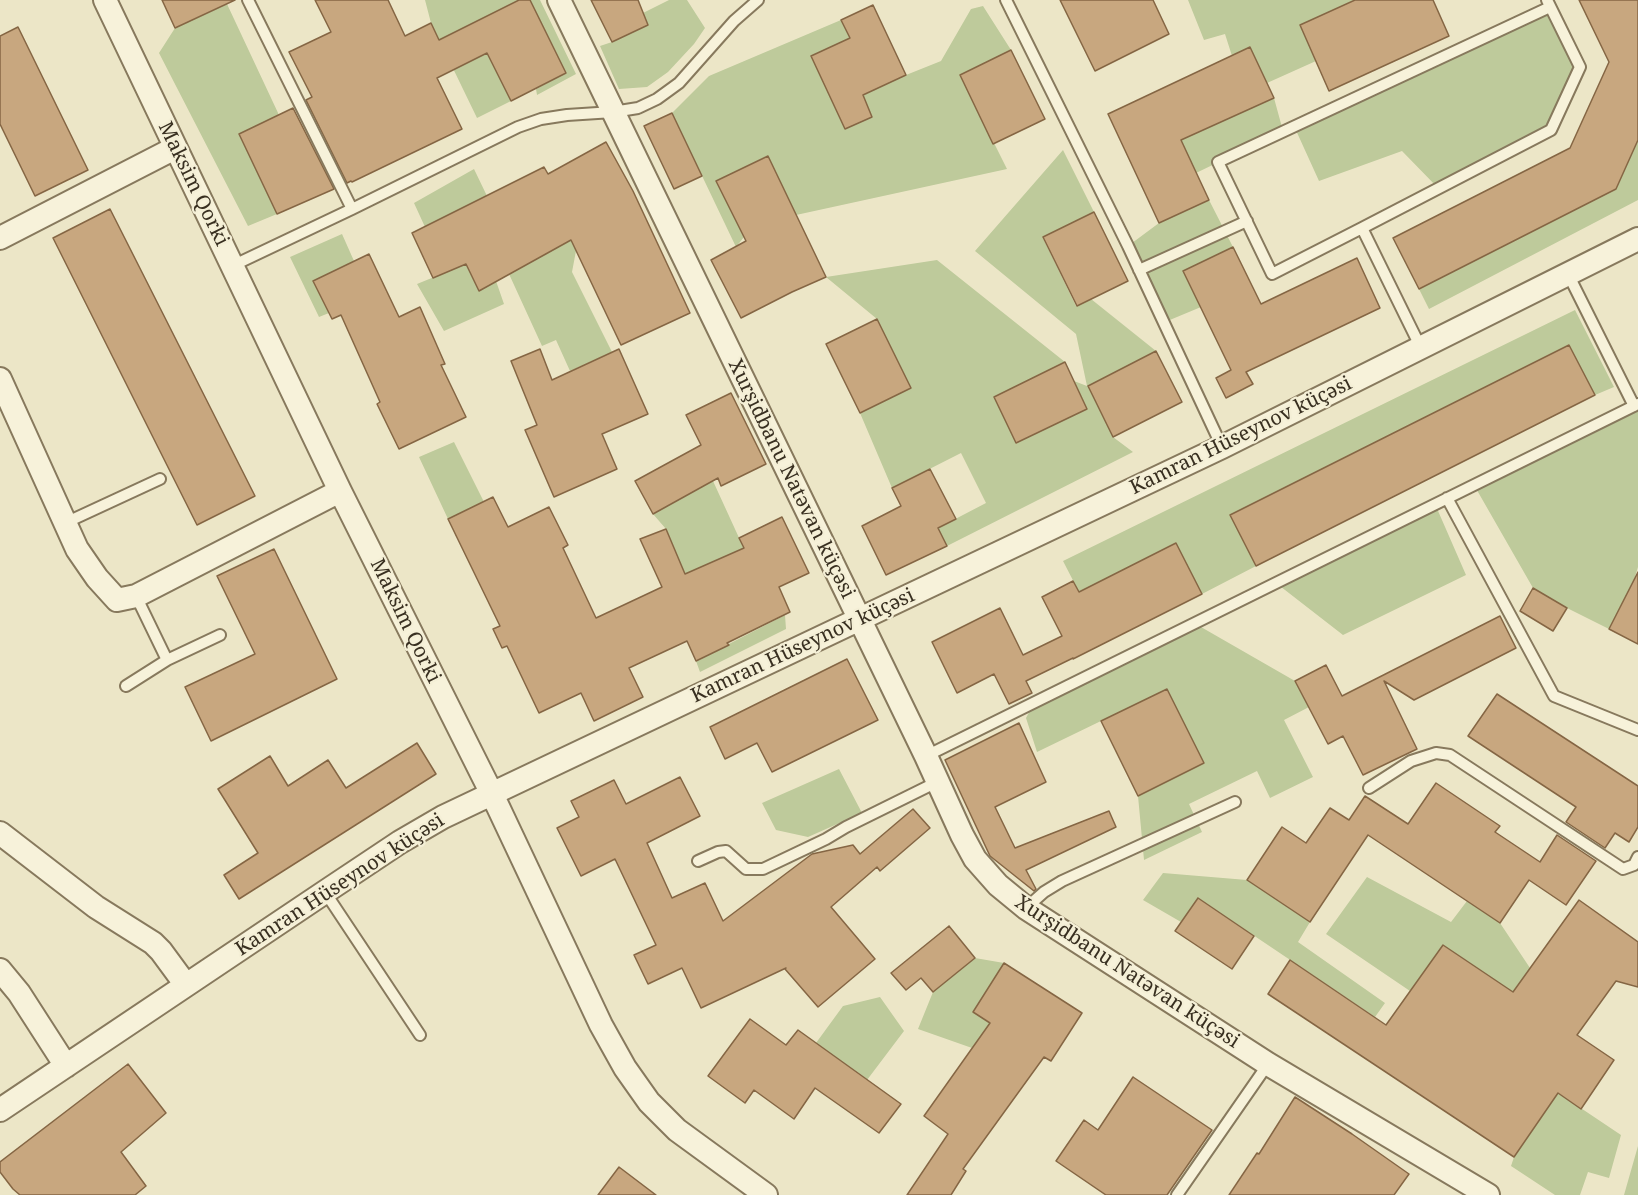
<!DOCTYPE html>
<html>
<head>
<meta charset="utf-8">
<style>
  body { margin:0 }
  canvas { display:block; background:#ece6c7 }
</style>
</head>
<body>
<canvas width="1638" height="1195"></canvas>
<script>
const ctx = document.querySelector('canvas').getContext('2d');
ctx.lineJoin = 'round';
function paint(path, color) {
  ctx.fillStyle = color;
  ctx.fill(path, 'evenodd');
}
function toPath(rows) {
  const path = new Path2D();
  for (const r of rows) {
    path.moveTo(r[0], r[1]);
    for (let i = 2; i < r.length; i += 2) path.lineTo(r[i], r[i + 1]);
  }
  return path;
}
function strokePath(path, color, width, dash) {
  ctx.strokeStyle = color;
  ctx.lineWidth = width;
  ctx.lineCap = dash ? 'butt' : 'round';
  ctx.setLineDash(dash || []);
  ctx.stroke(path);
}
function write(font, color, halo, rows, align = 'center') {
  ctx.font = font + ' "Noto Serif",serif';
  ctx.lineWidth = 4.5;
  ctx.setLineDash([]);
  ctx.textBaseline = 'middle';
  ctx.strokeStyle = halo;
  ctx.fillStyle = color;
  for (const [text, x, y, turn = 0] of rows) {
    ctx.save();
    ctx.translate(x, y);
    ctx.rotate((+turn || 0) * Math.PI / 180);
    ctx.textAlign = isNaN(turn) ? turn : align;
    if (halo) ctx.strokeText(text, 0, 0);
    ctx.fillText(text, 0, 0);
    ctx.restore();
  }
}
const green = toPath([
  [425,0,519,0,472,24,511,101,477,118,431,23],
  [530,0,540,0,576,74,537,95,536,89,566,73],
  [669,0,687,0,705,28,694,44,668,72,647,87,619,89,600,46,612,42,648,25,643,13],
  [1188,0,1355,0,1300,25,1316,61,1267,83,1250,48,1232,56,1225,34,1204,40],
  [227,4,279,115,239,134,277,214,248,226,159,53,175,28],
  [983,6,1011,50,960,75,1007,169,796,215,767,156,717,181,744,237,736,247,672,113,709,76,841,20,850,38,836,107,845,129,872,117,863,95,906,75,941,61,971,9],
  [1550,7,1580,67,1551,130,1439,189,1402,151,1319,181,1294,126],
  [1274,98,1283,131,1196,173,1181,140],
  [1638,140,1638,200,1429,309,1419,289,1616,189],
  [1063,150,1094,212,1043,238,1076,306,1091,299,1156,351,1088,386,1113,437,1133,452,947,546,938,528,986,503,961,453,892,488,860,413,911,388,877,319,826,277,937,260,1065,362,994,397,1016,443,1087,409,1074,381,1087,386,1076,334,975,251],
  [474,169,487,196,425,227,414,203],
  [1209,200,1233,247,1183,271,1201,307,1165,322,1128,246,1159,223],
  [342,234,354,261,313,281,329,313,319,317,290,257],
  [579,235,572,272,612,352,570,371,556,340,542,346,509,274],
  [466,264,479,291,496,281,504,304,444,331,417,284],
  [1575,310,1614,387,1595,395,1569,345,1230,515,1256,566,1202,594,1176,543,1079,592,1063,561],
  [1638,404,1638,567,1634,580,1609,629,1567,608,1533,588,1474,485],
  [454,442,484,502,448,519,419,457],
  [713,481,751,564,685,574,666,529,653,514],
  [1435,504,1466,575,1343,635,1276,583],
  [785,615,786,629,700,672,696,661],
  [1194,623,1295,681,1309,707,1284,720,1313,777,1270,798,1257,771,1189,804,1202,832,1144,860,1138,796,1203,763,1167,689,1037,752,1026,718,1035,701],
  [839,769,862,813,808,837,776,830,762,803],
  [1163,873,1247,880,1310,922,1298,942,1385,1003,1375,1017,1198,898,1181,922,1143,900],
  [1367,877,1451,922,1467,901,1500,923,1530,968,1554,1020,1443,945,1410,991,1326,934],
  [975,958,1004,963,995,1026,972,1048,918,1029,933,992],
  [880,997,904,1031,867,1080,816,1043,843,1006],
  [1521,1068,1621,1135,1609,1178,1588,1172,1580,1195,1555,1195,1511,1166,1514,1157],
  [1638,1146,1638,1195,1624,1195]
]);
const building = toPath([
  [162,0,235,0,175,28,162,0],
  [315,0,388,0,405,36,431,23,439,40,519,0,530,0,566,73,511,101,487,53,437,78,462,129,352,182,351,181,347,183,306,100,312,97,289,52,331,32,315,0],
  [591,0,638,0,648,25,612,42,591,0],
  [1060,0,1153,0,1169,34,1095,71,1060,0],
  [1355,0,1433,0,1449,36,1329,91,1300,25,1355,0],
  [1579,0,1638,0,1638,140,1616,189,1419,289,1393,238,1570,148,1609,62,1579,0],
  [873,5,906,75,863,95,872,117,845,129,811,56,850,38,841,20,873,5],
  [18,27,88,170,35,196,0,124,0,36,18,27],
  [1250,47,1274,98,1181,140,1209,200,1159,223,1108,114,1250,47],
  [1011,50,1045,119,993,144,960,75,1011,50],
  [293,108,334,189,277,214,239,134,293,108],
  [672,113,702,176,674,189,644,126,672,113],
  [606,142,633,191,690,313,621,345,571,240,479,291,466,264,433,278,412,233,544,167,548,174,606,142],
  [768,156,826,277,792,292,741,318,711,260,746,241,716,181,768,156],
  [110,209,255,496,197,525,53,238,110,209],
  [1094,212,1128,281,1077,306,1043,237,1094,212],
  [1233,247,1261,304,1357,258,1380,308,1246,372,1253,384,1226,398,1216,378,1231,370,1183,271,1233,247],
  [369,254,399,317,420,307,445,364,441,365,466,417,399,449,377,404,380,402,341,315,332,319,313,281,369,254],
  [877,319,911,388,860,413,826,344,877,319],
  [1569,345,1595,395,1256,566,1230,515,1569,345],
  [540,349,552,380,619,349,648,414,602,434,617,469,554,497,525,430,537,425,511,361,540,349],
  [1156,351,1182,402,1113,437,1088,386,1156,351],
  [1065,362,1087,409,1016,443,994,397,1065,362],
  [731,393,766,464,721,486,718,478,653,514,635,481,701,445,686,415,731,393],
  [930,469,956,519,938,528,947,546,886,575,862,526,901,506,892,488,930,469],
  [493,497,508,527,549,507,568,545,563,548,596,618,662,587,640,539,666,529,685,574,744,548,739,538,782,517,809,573,779,587,790,612,727,643,729,645,696,661,687,641,629,668,643,697,594,721,581,693,539,713,507,646,502,648,493,629,500,626,448,519,493,497],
  [1176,543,1202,594,1073,659,1073,658,1026,681,1032,693,1009,704,994,674,957,693,932,642,1000,608,1023,655,1062,636,1042,597,1073,581,1079,592,1176,543],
  [274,549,337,679,211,741,185,687,255,654,217,576,274,549],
  [1638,572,1638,644,1609,629,1638,572],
  [1533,588,1567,608,1553,631,1520,611,1533,588],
  [1500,616,1516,648,1414,700,1384,681,1417,749,1363,775,1343,736,1328,744,1295,681,1326,665,1342,696,1500,616],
  [847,659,878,720,772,772,757,743,725,759,710,727,847,659],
  [1167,689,1204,763,1138,796,1101,721,1167,689],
  [1497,694,1638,786,1638,827,1629,842,1615,833,1605,848,1566,822,1576,807,1468,736,1497,694],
  [1019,723,1046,782,995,807,1015,848,1109,811,1116,827,1026,870,1036,889,1034,891,990,856,945,760,1019,723],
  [417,743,436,774,239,899,224,875,258,853,218,789,270,756,288,786,328,760,346,788,417,743],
  [680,777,700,816,647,843,672,898,705,883,723,921,812,854,853,845,860,854,913,809,930,828,880,871,877,867,831,907,875,959,818,1007,785,969,786,968,701,1008,682,968,648,984,634,955,656,945,615,859,581,876,557,828,579,817,571,801,614,780,626,804,680,777],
  [1436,783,1500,826,1495,832,1540,862,1557,835,1596,861,1566,905,1529,880,1500,923,1368,835,1310,922,1247,880,1282,827,1306,843,1330,808,1349,820,1365,796,1408,824,1436,783],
  [1198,898,1254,936,1232,969,1175,931,1198,898],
  [1579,900,1638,942,1638,987,1616,981,1577,1035,1614,1060,1581,1109,1558,1093,1514,1157,1268,994,1290,960,1386,1025,1443,945,1513,992,1579,900],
  [949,926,975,958,933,992,921,978,906,990,891,973,949,926],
  [1004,963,1082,1013,1051,1061,1044,1057,963,1169,966,1171,951,1195,907,1195,948,1134,924,1116,990,1023,973,1012,1004,963],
  [750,1019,786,1045,798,1030,901,1104,879,1133,815,1088,794,1119,754,1090,745,1103,708,1076,750,1019],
  [128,1064,166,1113,121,1152,146,1186,135,1195,20,1195,13,1189,0,1172,0,1162,128,1064],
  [1133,1077,1212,1130,1167,1195,1106,1195,1056,1161,1084,1120,1098,1130,1133,1077],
  [1295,1097,1352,1134,1409,1174,1394,1195,1229,1195,1257,1153,1259,1154,1295,1097],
  [619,1167,656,1195,598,1195,619,1167]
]);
const lane = toPath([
  [248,0,352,209],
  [1006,0,1128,246,1222,447],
  [1362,228,1272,274,1218,162,1550,7],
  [232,266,352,209,518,127,541,119,567,115,613,112,638,108,657,99,679,83,734,21,758,0],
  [1139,270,1247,221],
  [1568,274,1634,406],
  [1421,348,1362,228,1551,130,1580,67,1547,0],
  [1447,498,1554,696,1638,730],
  [65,523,160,479],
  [136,596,167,660],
  [126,686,167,660,220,635],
  [926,756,1638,404],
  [1369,788,1411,761,1436,753,1450,755,1623,869,1634,865,1638,857],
  [698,861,718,852,726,851,746,869,763,869,826,839,846,827,937,782],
  [325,892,420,1035],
  [1026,908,1044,892,1062,881,1235,802],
  [1177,1195,1268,1064]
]);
const street = toPath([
  [105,0,340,491,492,794,601,1025,625,1068,649,1102,677,1130,766,1195],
  [559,0,926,756,962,835,975,859,998,885,1026,908,1268,1064,1488,1195],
  [0,238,175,148],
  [0,379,77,549,97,578,117,600,136,596,340,491],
  [0,833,96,907,153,943,161,951,186,985],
  [0,970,19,993,66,1066],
  [0,1110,325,892,400,842,443,817,1222,447,1638,239]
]);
const streetNames = [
  ["Maksim Qorki",193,184,64],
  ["Kamran Hüseynov küçəsi",1241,436,-26],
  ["Xurşidbanu Natəvan küçəsi",791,479,64],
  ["Maksim Qorki",405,621,64],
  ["Kamran Hüseynov küçəsi",803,646,-25],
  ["Kamran Hüseynov küçəsi",340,885,-33],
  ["Xurşidbanu Natəvan küçəsi",1127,972,33]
];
paint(green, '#beca9b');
paint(building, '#c8a77f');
strokePath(building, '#856644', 1.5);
strokePath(lane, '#87795d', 14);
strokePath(street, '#87795d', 26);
strokePath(lane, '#f7f2da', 10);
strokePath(street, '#f7f2da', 22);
write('20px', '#382f20', '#f4efd6', streetNames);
</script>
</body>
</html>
